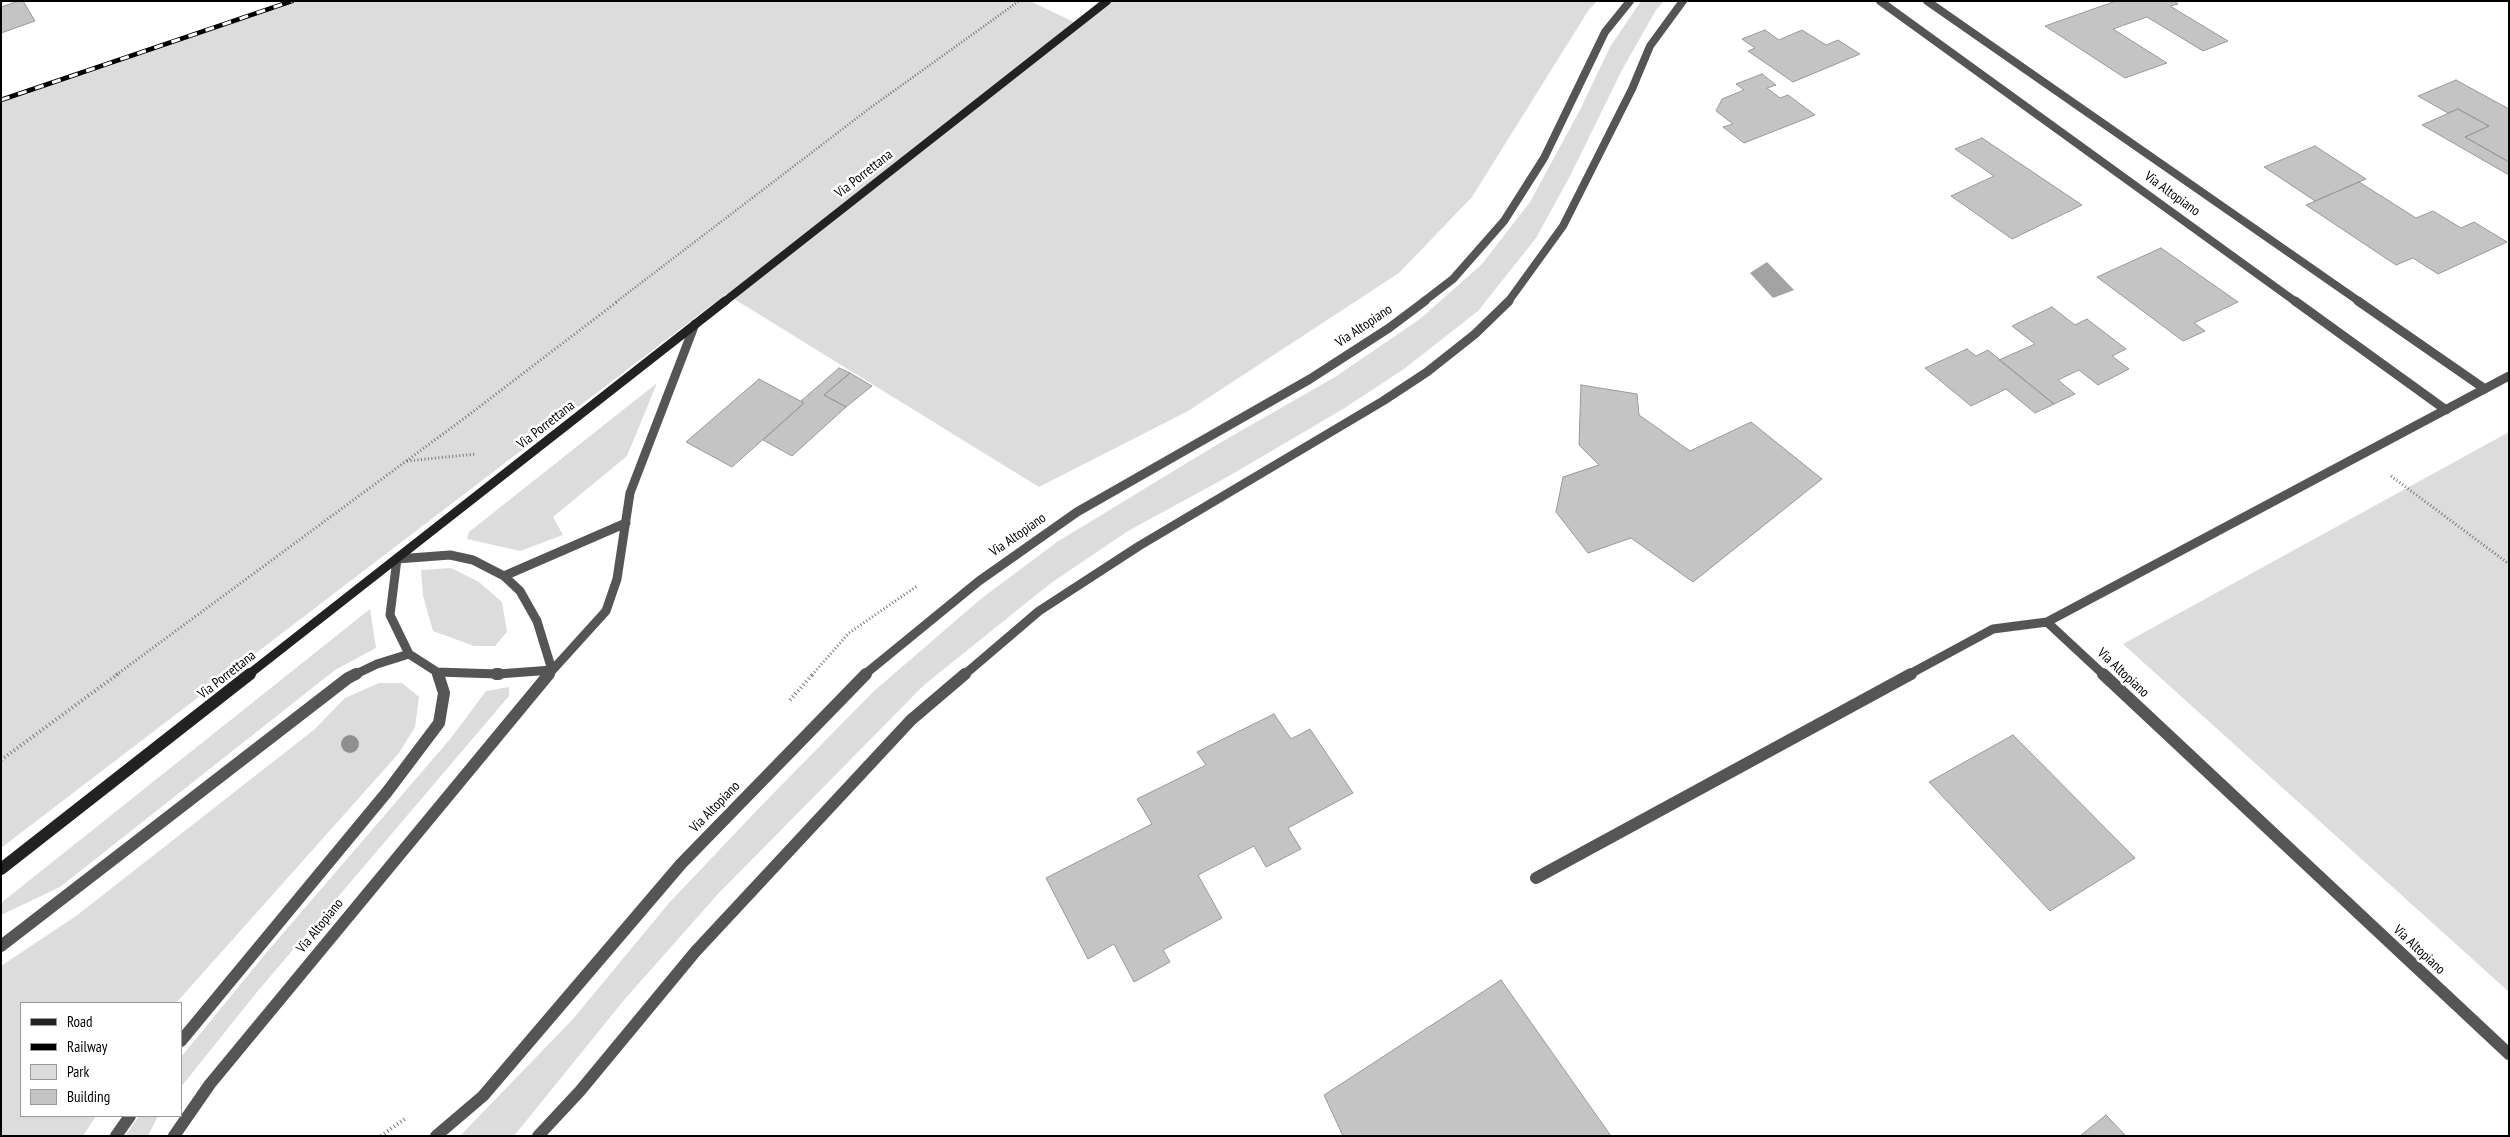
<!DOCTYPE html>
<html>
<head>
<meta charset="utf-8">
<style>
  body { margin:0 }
  #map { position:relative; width:2510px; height:1137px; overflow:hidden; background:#fff; font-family:"PT Sans Narrow",sans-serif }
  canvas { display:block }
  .frame { position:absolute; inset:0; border:2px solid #000; pointer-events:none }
  .legend { position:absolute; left:20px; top:1002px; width:162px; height:115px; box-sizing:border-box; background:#fff; border:1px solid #999; margin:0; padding:6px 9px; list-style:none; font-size:15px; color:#000 }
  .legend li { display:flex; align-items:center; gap:10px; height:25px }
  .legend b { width:25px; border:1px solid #999 }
</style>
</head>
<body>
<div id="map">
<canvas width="2510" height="1137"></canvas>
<div class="frame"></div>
<ul class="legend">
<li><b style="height:6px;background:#222"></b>Road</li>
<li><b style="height:6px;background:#000"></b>Railway</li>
<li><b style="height:14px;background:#dcdcdc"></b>Park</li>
<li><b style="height:14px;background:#c4c4c4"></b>Building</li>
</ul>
</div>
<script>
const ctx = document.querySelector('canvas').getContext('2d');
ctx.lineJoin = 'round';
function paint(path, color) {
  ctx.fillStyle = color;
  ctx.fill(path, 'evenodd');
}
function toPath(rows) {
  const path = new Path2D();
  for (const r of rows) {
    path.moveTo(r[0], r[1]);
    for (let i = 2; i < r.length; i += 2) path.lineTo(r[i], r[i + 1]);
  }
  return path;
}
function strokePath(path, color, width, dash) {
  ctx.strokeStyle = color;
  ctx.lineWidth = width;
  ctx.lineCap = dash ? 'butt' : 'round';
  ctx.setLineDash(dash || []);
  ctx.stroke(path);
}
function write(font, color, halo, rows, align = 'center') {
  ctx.font = font + ' "PT Sans Narrow",sans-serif';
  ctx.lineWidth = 5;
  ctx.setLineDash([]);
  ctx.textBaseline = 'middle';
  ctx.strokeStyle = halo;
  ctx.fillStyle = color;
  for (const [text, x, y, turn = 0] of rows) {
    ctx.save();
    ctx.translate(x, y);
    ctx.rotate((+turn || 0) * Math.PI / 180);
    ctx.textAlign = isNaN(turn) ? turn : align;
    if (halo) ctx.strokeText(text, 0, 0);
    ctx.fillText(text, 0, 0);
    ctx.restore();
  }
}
const green = toPath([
  [287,1,1030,1,1076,23,1104,1,1597,1,1588,11,1472,197,1399,273,1188,411,1039,487,726,294,1,848,1,97],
  [1641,1,1664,1,1656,10,1622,70,1570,176,1536,238,1478,311,1404,369,1343,409,1229,476,1128,531,1051,583,924,685,717,895,624,1000,518,1131,513,1136,460,1136,573,1019,669,903,760,807,874,691,982,598,1057,542,1218,444,1335,377,1420,319,1482,264,1530,202,1580,110,1610,47],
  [657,383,627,456,553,517,563,535,520,551,467,539,469,532],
  [2509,432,2509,992,2123,644],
  [451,568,479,582,502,602,507,632,495,646,474,646,433,631,423,596,421,570],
  [370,609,376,648,335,670,60,887,1,915,1,903],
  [379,683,402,683,419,697,415,727,399,753,176,1003,21,1003,21,1116,96,1116,83,1136,1,1136,1,966,76,916,315,729,345,698],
  [509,687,509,696,257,992,181,1087,181,1057,267,952,451,738,486,691],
  [139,1116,158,1116,148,1136,125,1136]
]);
const water = toPath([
  [1767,262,1794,290,1773,298,1750,273]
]);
const building = toPath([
  [19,1,23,1,35,21,1,33,1,7,19,1],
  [2116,1,2174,1,2178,4,2170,6,2228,41,2203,51,2147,17,2113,29,2167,63,2125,78,2045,26,2116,1],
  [1765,30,1779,40,1802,30,1826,45,1838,40,1860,54,1793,82,1748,51,1755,48,1742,39,1765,30],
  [1762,74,1776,85,1767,88,1780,98,1788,95,1815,115,1744,143,1723,127,1733,124,1716,111,1722,99,1744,90,1736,84,1762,74],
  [2456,80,2509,109,2509,162,2465,137,2489,126,2458,109,2448,113,2418,96,2456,80],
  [2458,109,2489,126,2465,137,2509,162,2509,175,2422,125,2458,109],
  [1982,138,2082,205,2012,239,1951,196,1994,176,1955,149,1982,138],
  [2315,146,2366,179,2315,201,2264,167,2315,146],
  [2359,182,2416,218,2433,211,2461,228,2474,222,2507,242,2438,274,2413,258,2396,265,2306,205,2359,182],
  [2161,248,2238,302,2194,323,2205,331,2183,341,2097,277,2161,248],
  [2052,307,2075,325,2087,319,2126,349,2112,356,2129,369,2098,385,2079,370,2058,380,2075,394,2054,404,1999,360,2035,344,2012,326,2052,307],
  [1967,349,1976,356,1988,350,2054,404,2035,413,2006,389,1971,406,1925,368,1967,349],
  [839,368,850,373,824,395,846,407,792,456,763,440,804,403,801,401,839,368],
  [850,373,872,386,846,407,824,395,850,373],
  [759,379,804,403,732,467,686,442,759,379],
  [1581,385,1637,394,1639,415,1690,451,1751,422,1822,479,1693,582,1631,538,1588,553,1556,512,1563,477,1599,465,1579,445,1581,385],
  [1274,714,1291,739,1310,729,1353,793,1288,828,1301,849,1266,867,1254,846,1198,875,1222,918,1163,950,1170,962,1134,982,1114,944,1088,959,1046,878,1152,824,1137,799,1206,765,1197,752,1274,714],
  [2013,735,2135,858,2050,911,1929,782,2013,735],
  [1501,980,1611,1136,1343,1136,1324,1095,1501,980],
  [2106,1115,2126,1136,2080,1136,2106,1115]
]);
const pathFar2 = toPath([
  [616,302,870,108,1019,1]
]);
const pathFar1 = toPath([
  [407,461,476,454],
  [2391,476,2509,564],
  [116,675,466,417,618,301],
  [812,675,849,633,917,586]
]);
const path = toPath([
  [790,700,813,674],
  [1,760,118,674],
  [381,1136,406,1118]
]);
const streetFar2 = toPath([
  [1880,1,2296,302],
  [1927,1,2360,302],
  [1423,302,1453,279,1504,221,1544,158,1605,32,1630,1],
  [1508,302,1563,226,1632,89,1650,46,1683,1]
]);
const streetFar1 = toPath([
  [2295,301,2446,410],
  [2358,301,2485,389],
  [450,555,473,560,504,576,520,591,537,621,552,670,498,674,437,672,409,654,390,615,397,559,450,555],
  [504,576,626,523],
  [437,672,438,675],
  [354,675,377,664,409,654],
  [548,675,606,611,617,579,630,493,695,324],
  [864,675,979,581,1077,512,1310,379,1389,328,1425,301],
  [964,675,1039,611,1139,546,1383,401,1427,372,1475,334,1509,301],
  [1908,675,1993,629,2047,622],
  [2104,675,2047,622,2509,376]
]);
const street = toPath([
  [496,674,499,674],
  [2103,674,2509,1054],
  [1536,878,1911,674],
  [1,946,348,678,356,674],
  [181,1041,387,792,439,723,444,693,438,674],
  [116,1136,130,1116],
  [174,1136,210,1084,549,674],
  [436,1136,483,1096,681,864,866,674],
  [538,1136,580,1091,695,952,911,720,965,674]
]);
const secondaryFar2 = toPath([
  [724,302,1107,1]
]);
const secondaryFar1 = toPath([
  [248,675,725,301]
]);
const secondary = toPath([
  [1,869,250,674]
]);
const rail = toPath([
  [1,100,292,1]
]);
const trees = [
  [350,744]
];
const streetNames = [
  ["Via Porrettana",864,174,-38],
  ["Via Altopiano",2172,194,36],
  ["Via Altopiano",1364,326,-34],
  ["Via Porrettana",546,425,-38],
  ["Via Altopiano",1018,535,-35],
  ["Via Altopiano",2123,673,43],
  ["Via Porrettana",227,675,-38],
  ["Via Altopiano",715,807,-46],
  ["Via Altopiano",320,926,-51],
  ["Via Altopiano",2419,950,43]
];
paint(green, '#dcdcdc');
paint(water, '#a3a3a3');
paint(building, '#c4c4c4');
strokePath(building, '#999', 1);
strokePath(pathFar2, '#777', 2.5, [1, 2]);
strokePath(pathFar1, '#777', 3, [1, 2.5]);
strokePath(path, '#777', 4, [1, 3]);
strokePath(streetFar2, '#555', 8);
strokePath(streetFar1, '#555', 9);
strokePath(street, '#555', 12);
strokePath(secondaryFar2, '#222', 8);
strokePath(secondaryFar1, '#222', 9);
strokePath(secondary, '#222', 12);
strokePath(rail, '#000', 4.5);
strokePath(rail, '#fff', 3, [9]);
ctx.fillStyle = '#8f8f8f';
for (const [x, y] of trees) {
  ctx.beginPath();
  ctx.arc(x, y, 9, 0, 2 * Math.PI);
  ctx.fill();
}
write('14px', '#000', '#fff', streetNames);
</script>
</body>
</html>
